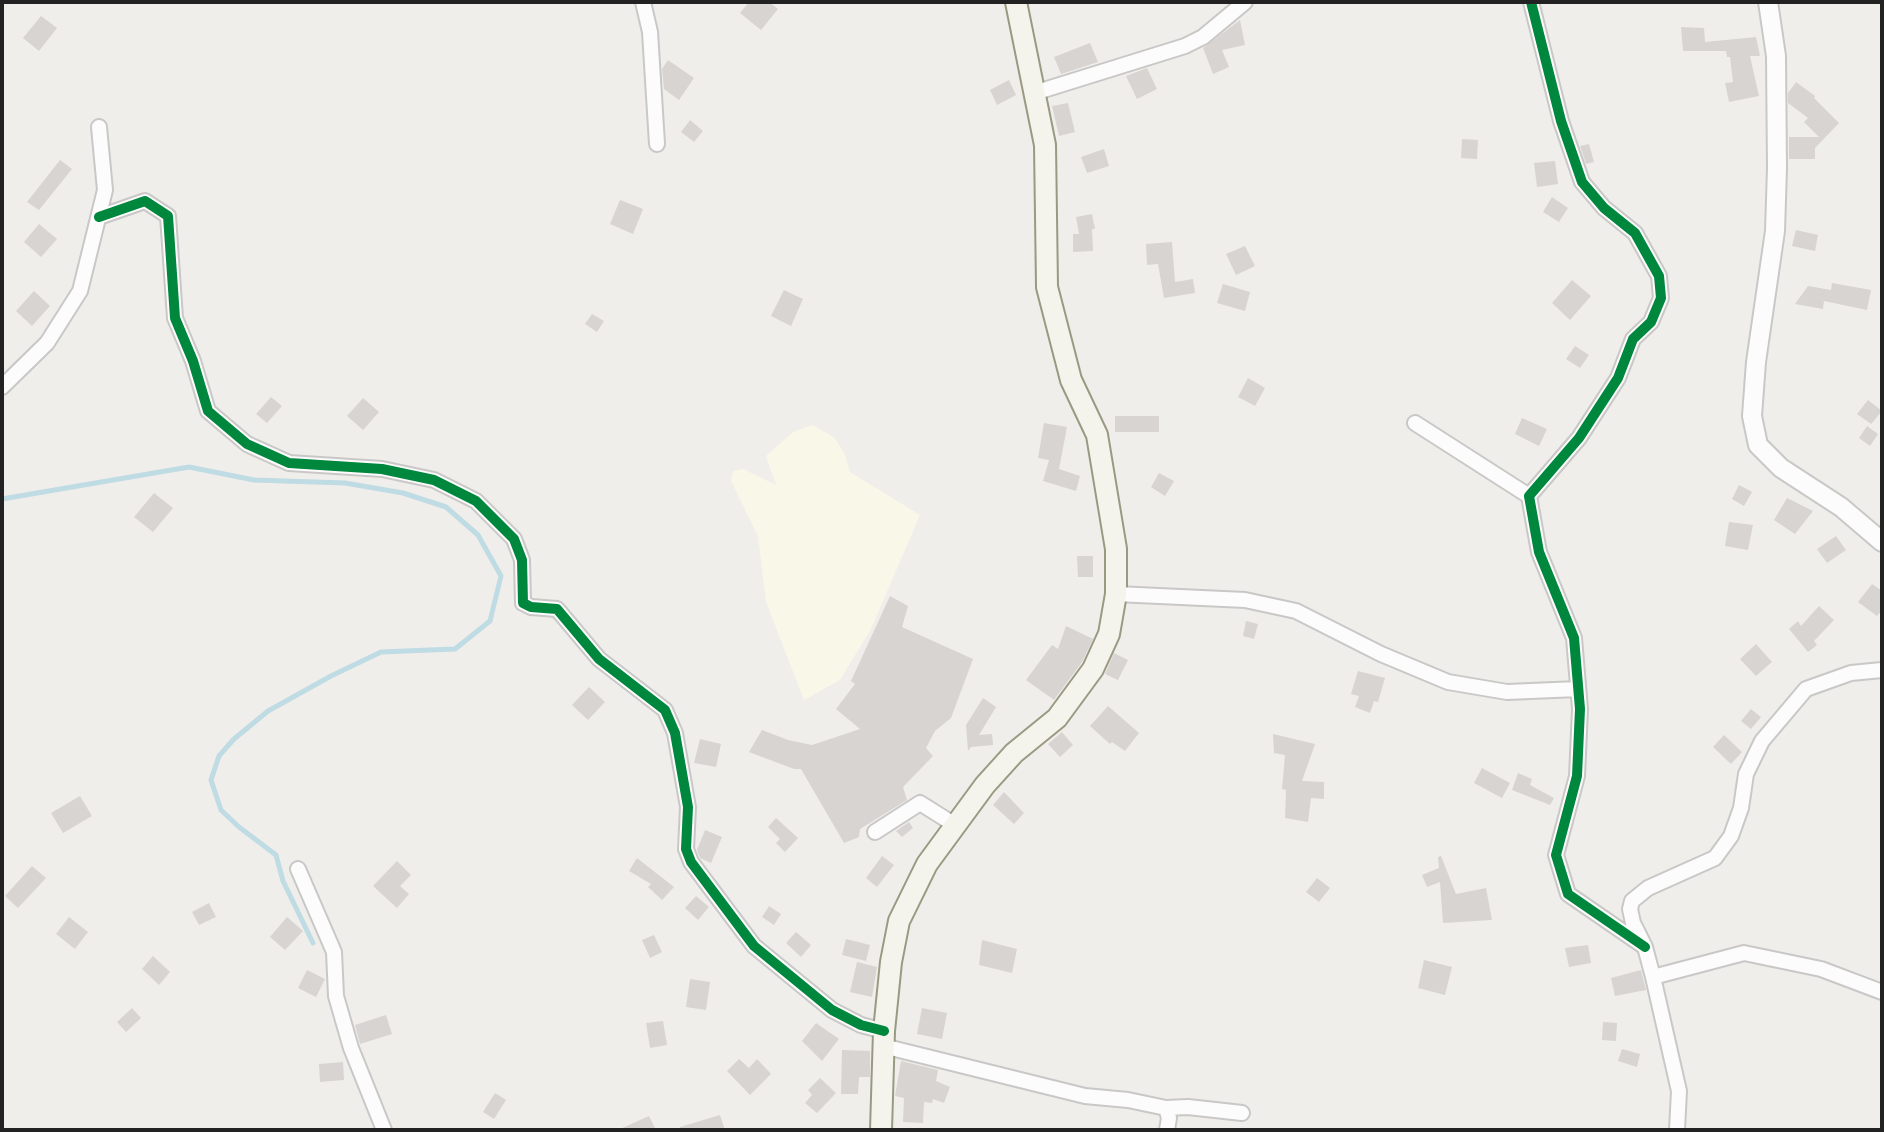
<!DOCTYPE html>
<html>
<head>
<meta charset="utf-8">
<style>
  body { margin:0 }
  #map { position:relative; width:1884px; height:1132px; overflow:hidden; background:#f0eeeb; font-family:"Asap Condensed",sans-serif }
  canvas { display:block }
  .frame { position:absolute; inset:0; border:4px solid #222; pointer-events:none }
</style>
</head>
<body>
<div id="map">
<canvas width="1884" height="1132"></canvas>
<div class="frame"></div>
</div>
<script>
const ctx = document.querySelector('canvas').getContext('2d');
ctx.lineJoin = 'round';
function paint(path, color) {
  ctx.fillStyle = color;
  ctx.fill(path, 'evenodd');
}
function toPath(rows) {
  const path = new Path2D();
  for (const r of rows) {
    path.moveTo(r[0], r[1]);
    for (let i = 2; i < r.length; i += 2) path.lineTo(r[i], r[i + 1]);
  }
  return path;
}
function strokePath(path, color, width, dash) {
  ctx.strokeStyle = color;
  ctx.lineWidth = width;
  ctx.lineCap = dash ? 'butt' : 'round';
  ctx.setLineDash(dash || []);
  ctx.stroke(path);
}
const education = toPath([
  [813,425,835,438,845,455,850,472,920,515,871,629,840,680,804,700,766,602,758,536,731,481,733,471,743,469,776,485,766,456,793,432]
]);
const stream = toPath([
  [2,499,189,467,254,480,345,483,403,493,446,507,478,535,501,576,490,621,455,649,381,652,331,676,268,711,234,739,219,756,211,780,221,810,239,827,276,855,283,881,313,943]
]);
const building = toPath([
  [749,2,769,2,778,9,761,30,740,13],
  [41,16,57,28,39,51,23,38],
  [1240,20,1245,45,1222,50,1229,67,1213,74,1203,48],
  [1681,27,1704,28,1705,42,1756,37,1760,56,1750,56,1759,96,1729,102,1725,83,1733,82,1730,57,1727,57,1726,51,1683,51],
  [1090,43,1098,62,1061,74,1054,57],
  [668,60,694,78,679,100,664,89,662,69],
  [1147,68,1157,89,1137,99,1126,76],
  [1009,80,1016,95,997,105,990,90],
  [1796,82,1815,96,1814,98,1839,123,1815,148,1815,159,1789,159,1789,137,1819,137,1804,122,1808,118,1788,103,1788,93],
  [1068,103,1075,132,1059,136,1052,106],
  [690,120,703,131,694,142,681,132],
  [1462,139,1478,140,1477,159,1461,158],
  [1589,144,1594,162,1586,164,1580,146],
  [1104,149,1109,166,1087,173,1081,157],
  [60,160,72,169,39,210,27,202],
  [1555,161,1558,184,1537,187,1534,163],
  [1552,197,1568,208,1559,222,1543,212],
  [620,200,643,209,633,234,610,224],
  [1092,214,1095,229,1092,229,1093,251,1073,252,1073,234,1079,234,1076,217],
  [39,224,57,239,41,257,24,242],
  [1796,230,1818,235,1815,251,1792,246],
  [1172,242,1175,282,1193,279,1195,293,1164,298,1158,264,1147,265,1146,244],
  [1245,246,1255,266,1236,275,1226,254],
  [1572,280,1591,296,1570,320,1552,303],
  [1832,283,1871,290,1867,310,1824,301,1823,309,1795,304,1808,286,1831,290],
  [1223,284,1250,292,1245,311,1217,303],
  [784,290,803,299,791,326,771,316],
  [34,291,50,306,32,326,16,311],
  [592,314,604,321,597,332,585,324],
  [1575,346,1589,355,1580,368,1566,359],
  [1248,378,1265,388,1255,406,1238,397],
  [271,397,282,406,267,423,256,414],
  [363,398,379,412,363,430,347,416],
  [1868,400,1882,411,1871,424,1857,414],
  [1115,416,1159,416,1159,432,1115,432],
  [1522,418,1547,429,1539,446,1515,434],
  [1044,423,1067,427,1059,469,1080,476,1076,491,1043,481,1049,460,1038,458],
  [1867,426,1878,434,1870,446,1859,438],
  [1159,473,1174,481,1165,496,1151,487],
  [1739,485,1752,492,1744,506,1732,499],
  [154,493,173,508,153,532,134,517],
  [1787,498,1813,511,1795,534,1774,520],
  [1729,522,1753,525,1748,550,1725,546],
  [1836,536,1846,550,1827,563,1817,549],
  [1077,556,1093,556,1093,577,1078,577],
  [1872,584,1882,591,1882,610,1877,616,1858,602],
  [890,596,908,606,902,627,973,659,951,718,935,731,926,748,933,756,903,787,907,800,860,829,859,837,844,843,801,769,794,769,749,752,762,730,788,740,812,745,860,729,836,709,855,684,851,681],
  [1819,606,1834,620,1814,641,1817,645,1808,652,1789,629,1798,621,1801,626],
  [1246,621,1258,624,1254,639,1243,636],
  [1066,626,1093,639,1082,662,1054,700,1026,680,1052,645,1058,649],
  [1756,644,1772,662,1756,676,1740,659],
  [1114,653,1128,660,1118,680,1105,674],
  [1358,671,1385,678,1378,702,1374,701,1370,713,1355,707,1359,696,1351,694],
  [589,687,605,702,588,720,572,705],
  [983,698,996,707,979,735,992,734,993,745,971,747,968,751,966,725],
  [1108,706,1139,733,1125,751,1112,742,1110,744,1090,726],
  [1751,709,1761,717,1751,729,1741,721],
  [1062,732,1073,745,1060,757,1048,744],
  [1273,734,1315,744,1302,781,1324,782,1324,799,1311,798,1308,822,1285,818,1286,790,1282,789,1285,755,1274,753],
  [1724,735,1742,752,1731,764,1713,747],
  [700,739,721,744,716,767,694,763],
  [1482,768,1510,783,1502,798,1474,783],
  [1518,773,1532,779,1530,785,1554,798,1550,805,1512,790],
  [1004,792,1024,813,1014,824,993,805],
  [80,796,92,816,63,833,51,813],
  [776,818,798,838,785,852,776,843,780,839,768,827],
  [909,822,913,828,902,837,896,831],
  [705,830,722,837,711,863,700,858,697,850],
  [882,856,894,865,877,887,866,878],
  [1441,856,1456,894,1486,888,1492,920,1443,923,1440,882,1427,887,1422,875,1439,868,1438,857],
  [637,858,674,887,662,900,648,887,651,884,629,871],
  [397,861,411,875,400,886,409,894,397,908,373,886],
  [32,866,46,878,18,908,5,896],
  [1317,878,1330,888,1319,902,1306,892],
  [696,896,709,907,698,920,685,908],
  [209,903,216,917,199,925,192,912],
  [769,906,781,914,774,925,762,917],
  [69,917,88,932,75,949,56,934],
  [287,917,303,931,285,950,270,937],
  [796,932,811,945,801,957,786,943],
  [654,935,662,952,650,958,642,940],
  [846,939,870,945,866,961,842,955],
  [982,940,1017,949,1012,973,979,965],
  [1588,945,1591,963,1569,967,1565,948],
  [153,956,170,972,159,985,142,969],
  [1424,960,1452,967,1445,995,1418,988],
  [857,962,877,967,872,997,850,992],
  [307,970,325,979,316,997,298,988],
  [1641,970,1646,990,1615,996,1611,978],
  [690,979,710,982,706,1010,686,1007],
  [132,1008,141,1018,126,1032,117,1022],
  [922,1008,947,1013,942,1039,917,1034],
  [386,1015,392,1034,360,1044,355,1025],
  [663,1021,667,1045,650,1048,646,1023],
  [1603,1022,1617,1023,1616,1041,1602,1040],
  [816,1023,839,1039,822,1061,802,1041],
  [1622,1049,1640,1054,1637,1067,1618,1061],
  [842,1050,870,1051,870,1077,859,1077,858,1094,841,1094],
  [739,1059,749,1068,757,1059,771,1074,750,1095,727,1071],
  [901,1061,938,1070,936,1081,950,1087,944,1103,933,1099,932,1103,924,1102,923,1123,903,1122,904,1098,895,1096],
  [343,1062,344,1080,320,1082,319,1064],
  [820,1078,836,1093,817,1113,805,1103,812,1095,808,1090],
  [495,1093,506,1100,494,1119,483,1112],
  [720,1115,725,1130,680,1130,680,1127],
  [649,1116,656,1130,618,1130]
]);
const minor = toPath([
  [643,2,650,32,657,144],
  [1531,2,1561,121,1582,182,1604,208,1635,233,1659,276,1661,298,1651,322,1633,339,1618,378,1579,438,1529,496,1539,552,1574,638,1580,709,1577,776,1556,855,1568,894,1645,947],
  [1034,93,1185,46,1203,37,1245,2],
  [99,217,145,201,168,216,175,318,193,361,208,411,247,444,289,463,382,469,434,480,476,501,514,539,522,560,523,603,531,607,557,609,599,659,665,710,675,733,688,807,686,849,691,862,754,946,832,1010,861,1025,884,1031],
  [2,387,47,343,80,291,105,190,99,127],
  [1415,423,1529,496],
  [1116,594,1245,600,1296,611,1381,654,1448,682,1507,692,1578,689],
  [875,832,920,803,955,825],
  [298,869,334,952,336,996,351,1048,384,1130],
  [1653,977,1744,953,1821,969,1882,992],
  [883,1046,1085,1096,1128,1100,1166,1108,1169,1118,1167,1130],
  [1166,1108,1188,1107,1242,1113],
  [1677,1130,1679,1091,1653,977,1645,947,1633,923,1630,909,1632,901,1648,888,1715,858,1731,836,1741,808,1746,774,1762,741,1806,689,1851,673,1882,670]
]);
const tertiary = toPath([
  [1768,2,1776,56,1777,168,1775,231,1756,362,1752,416,1758,445,1781,468,1841,507,1882,542]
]);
const secondary = toPath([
  [881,1130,884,1031,891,962,899,921,927,864,985,785,1014,753,1057,718,1093,669,1109,634,1116,594,1116,549,1097,435,1071,380,1047,287,1045,145,1016,2]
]);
const cycleway = toPath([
  [1531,2,1561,121,1582,182,1604,208,1635,233,1659,276,1661,298,1651,322,1633,339,1618,378,1579,438,1529,496,1539,552,1574,638,1580,709,1577,776,1556,855,1568,894,1645,947],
  [99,217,145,201,168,216,175,318,193,361,208,411,247,444,289,463,382,469,434,480,476,501,514,539,522,560,523,603,531,607,557,609,599,659,665,710,675,733,688,807,686,849,691,862,754,946,832,1010,861,1025,884,1031]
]);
paint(education, '#f8f7e8');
strokePath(stream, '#bfdbe3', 5);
paint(building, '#d7d4d2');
strokePath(minor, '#c9c8c7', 18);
strokePath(tertiary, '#c9c8c7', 22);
strokePath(secondary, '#999a82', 24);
strokePath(minor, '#fdfcfc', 14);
strokePath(tertiary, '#fdfcfc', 18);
strokePath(secondary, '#f4f4ed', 20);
strokePath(cycleway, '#00873e', 10);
</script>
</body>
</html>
